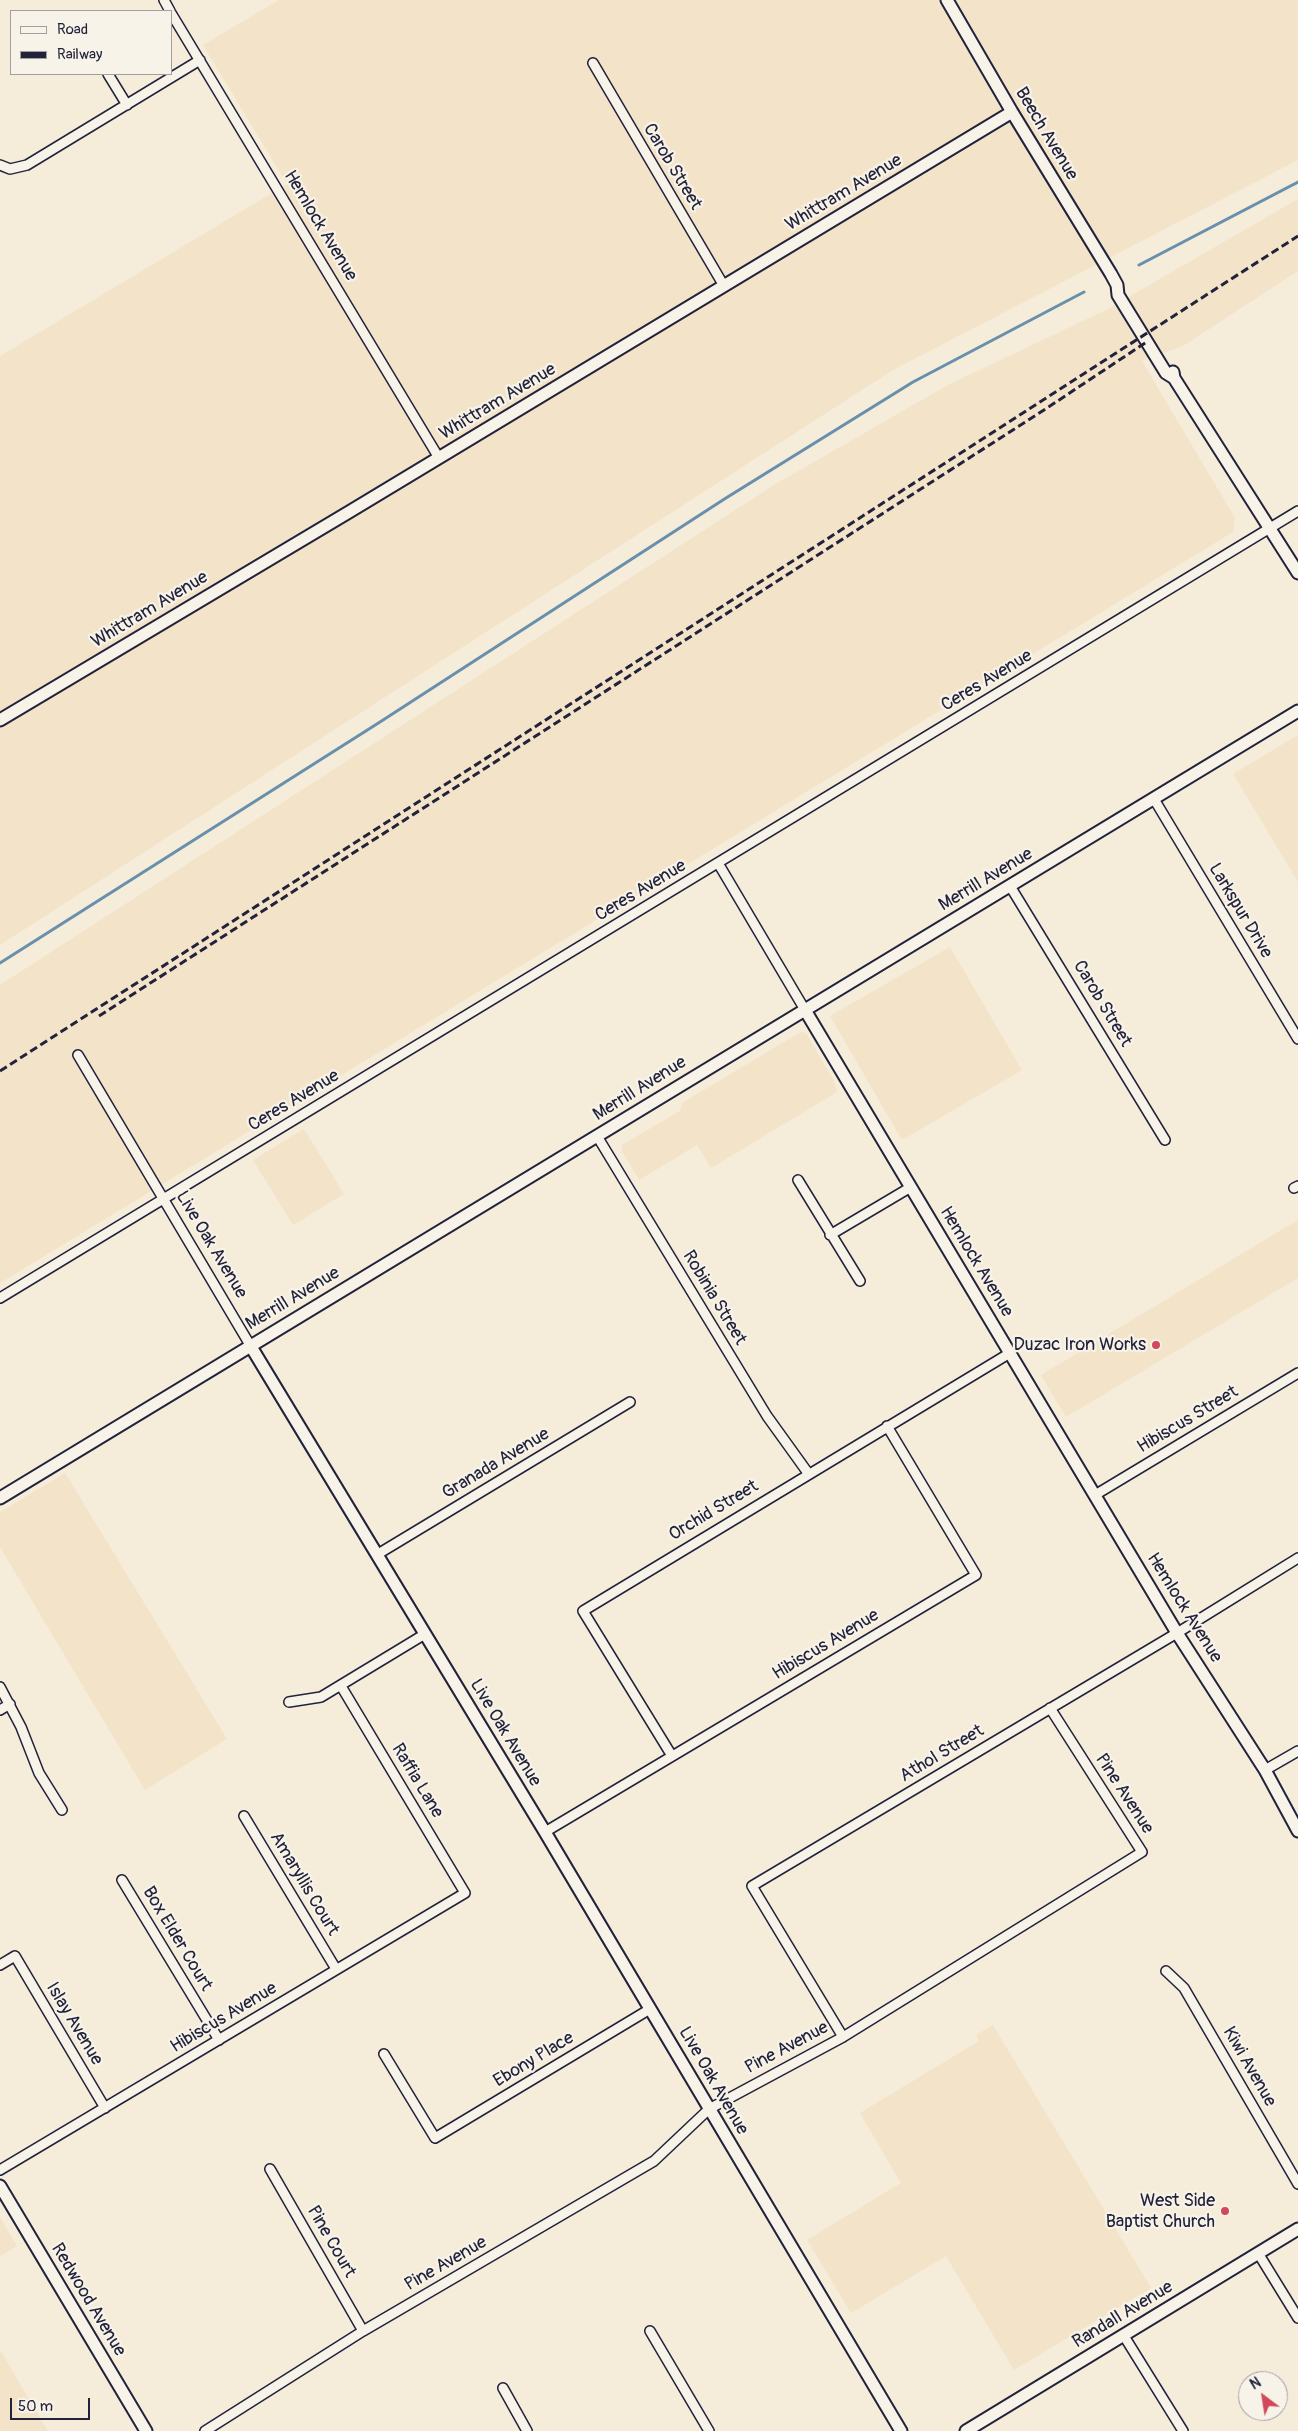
<!DOCTYPE html>
<html>
<head>
<meta charset="utf-8">
<style>
  body { margin:0 }
  #map { position:relative; width:1298px; height:2431px; overflow:hidden; background:#f5ecda; font-family:Pangolin,sans-serif }
  canvas { display:block }
  .legend { position:absolute; left:10px; top:10px; width:162px; height:65px; box-sizing:border-box; background:#f7f3e8; border:1px solid #a29fa3; margin:0; padding:6px 9px; list-style:none; font-size:15px; color:#22223b }
  .legend li { display:flex; align-items:center; gap:10px; height:25px }
  .legend b { width:25px; border:1px solid #a29fa3 }
  .north { position:absolute; left:1238px; top:2371px; width:50px; height:50px; box-sizing:border-box; background:#f7f3e8; border:1px solid #a29fa3; border-radius:50%; rotate:329deg; font-size:14px; font-weight:700; line-height:20px; text-align:center; color:#22223b }
  .north::after { content:''; display:block; margin:auto; width:18px; height:22px; background:#d1495b; clip-path:polygon(50% 0,100% 100%,50% 72%,0 100%) }
  .scale { position:absolute; left:10px; top:2398px; width:80px; height:22px; box-sizing:border-box; border:2px solid #22223b; border-top:0; padding-left:6px; font-size:15px; line-height:18px; white-space:nowrap; color:#22223b; -webkit-text-stroke:4px #f7f3e8; paint-order:stroke }
</style>
</head>
<body>
<div id="map">
<canvas width="1298" height="2431"></canvas>
<ul class="legend">
<li><b style="height:6px;background:#f7f3e8"></b>Road</li>
<li><b style="height:6px;background:#22223b"></b>Railway</li>
</ul>
<div class="north">N</div>
<div class="scale">50 m</div>
</div>
<script>
const ctx = document.querySelector('canvas').getContext('2d');
ctx.lineJoin = 'round';
function paint(path, color) {
  ctx.fillStyle = color;
  ctx.fill(path, 'evenodd');
}
function toPath(rows) {
  const path = new Path2D();
  for (const r of rows) {
    path.moveTo(r[0], r[1]);
    for (let i = 2; i < r.length; i += 2) path.lineTo(r[i], r[i + 1]);
  }
  return path;
}
function strokePath(path, color, width, dash) {
  ctx.strokeStyle = color;
  ctx.lineWidth = width;
  ctx.lineCap = dash ? 'butt' : 'round';
  ctx.setLineDash(dash || []);
  ctx.stroke(path);
}
function write(font, color, halo, rows, align = 'center') {
  ctx.font = font + ' Pangolin,sans-serif';
  ctx.lineWidth = 4.5;
  ctx.setLineDash([]);
  ctx.textBaseline = 'middle';
  ctx.strokeStyle = halo;
  ctx.fillStyle = color;
  for (const [text, x, y, turn = 0] of rows) {
    ctx.save();
    ctx.translate(x, y);
    ctx.rotate((+turn || 0) * Math.PI / 180);
    ctx.textAlign = isNaN(turn) ? turn : align;
    if (halo) ctx.strokeText(text, 0, 0);
    ctx.fillText(text, 0, 0);
    ctx.restore();
  }
}
const built = toPath([
  [279,0,1298,0,1298,160,893,370,0,945,0,356,287,184,203,45],
  [1298,199,1298,271,1183,346,1142,361,1235,518,1233,532,0,1283,0,985,774,485,948,385,1108,309],
  [1298,735,1298,882,1233,774],
  [950,947,1022,1070,902,1140,830,1016],
  [801,1032,806,1033,834,1081,837,1092,711,1168,697,1145,639,1180,622,1151,622,1145,680,1111,682,1103],
  [304,1129,344,1194,293,1225,253,1160],
  [1298,1220,1298,1278,1066,1417,1041,1375],
  [65,1473,227,1739,145,1790,0,1547,0,1512],
  [993,2025,1151,2288,1014,2370,946,2256,851,2313,807,2240,901,2183,860,2113,979,2041,976,2035],
  [0,2217,17,2246,0,2256],
  [0,2350,48,2431,0,2431]
]);
const stream = toPath([
  [1139,265,1298,182],
  [0,963,380,722,726,498,913,382,1084,292]
]);
const street = toPath([
  [164,0,170,11],
  [171,13,439,458],
  [593,63,724,286],
  [108,74,127,105],
  [0,165,10,169,27,165,200,60],
  [1154,799,1298,1039],
  [718,863,805,1010],
  [1010,886,1165,1140],
  [78,1055,250,1345],
  [597,1136,767,1416,808,1473],
  [798,1180,860,1281],
  [1294,1188,1298,1186],
  [830,1235,911,1187],
  [0,1298,1298,511],
  [1095,1495,1298,1373],
  [378,1554,630,1402],
  [0,1687,21,1727,39,1773,62,1810],
  [289,1702,321,1697,425,1634],
  [0,1710,10,1704],
  [672,1756,583,1611,1010,1353],
  [1265,1770,1298,1751],
  [244,1816,336,1969],
  [545,1832,976,1575,887,1426],
  [122,1880,219,2040],
  [0,1965,15,1956,105,2108],
  [1166,1971,1184,1988,1298,2184],
  [843,2037,752,1886,1177,1633,1298,1558],
  [384,2054,435,2138,650,2009],
  [270,2169,363,2331],
  [0,2170,465,1893,341,1686],
  [1258,2253,1298,2318],
  [650,2331,709,2431],
  [1124,2336,1183,2431],
  [503,2388,527,2431],
  [205,2431,363,2331,654,2161,709,2109,843,2037,1142,1852,1050,1708]
]);
const secondary = toPath([
  [947,0,1012,112,1111,274,1117,285,1118,295,1166,373,1174,378],
  [1173,372,1174,378,1298,573],
  [0,720,349,512,1012,112],
  [805,1010,1177,1633,1265,1770,1298,1831],
  [250,1345,545,1832,901,2431],
  [0,1498,1298,711],
  [0,2186,146,2431],
  [966,2431,1298,2229]
]);
const rail = toPath([
  [99,1016,1044,410,1148,341],
  [0,1071,1298,236]
]);
const markers = [
  [1156,1345,5,"#d1495b"],
  [1225,2211,5,"#d1495b"]
];
const streetNames = [
  ["Beech Avenue",1046,134,59],
  ["Carob Street",672,167,59],
  ["Whittram Avenue",844,193,-31],
  ["Hemlock Avenue",320,226,59],
  ["Whittram Avenue",498,402,-31],
  ["Whittram Avenue",150,610,-31],
  ["Ceres Avenue",987,681,-31],
  ["Merrill Avenue",986,880,-31],
  ["Ceres Avenue",641,891,-31],
  ["Larkspur Drive",1240,911,59],
  ["Carob Street",1102,1004,59],
  ["Merrill Avenue",640,1089,-32],
  ["Ceres Avenue",294,1101,-31],
  ["Live Oak Avenue",211,1245,59],
  ["Hemlock Avenue",976,1262,59],
  ["Robinia Street",714,1298,59],
  ["Merrill Avenue",293,1299,-31],
  ["Hibiscus Street",1188,1420,-31],
  ["Granada Avenue",496,1464,-31],
  ["Orchid Street",714,1511,-31],
  ["Hemlock Avenue",1184,1608,58],
  ["Hibiscus Avenue",826,1645,-31],
  ["Live Oak Avenue",505,1733,59],
  ["Athol Street",942,1754,-31],
  ["Raffia Lane",417,1781,59],
  ["Pine Avenue",1124,1794,57],
  ["Amaryllis Court",304,1884,59],
  ["Box Elder Court",177,1939,59],
  ["Hibiscus Avenue",224,2018,-31],
  ["Islay Avenue",74,2024,59],
  ["Pine Avenue",787,2048,-28],
  ["Ebony Place",534,2060,-31],
  ["Kiwi Avenue",1249,2067,60],
  ["Live Oak Avenue",713,2081,60],
  ["Pine Court",331,2242,60],
  ["Pine Avenue",446,2264,-30],
  ["Redwood Avenue",88,2300,59],
  ["Randall Avenue",1123,2315,-31]
];
const poiNames = [
  ["Duzac Iron Works",1146,1345],
  ["West Side",1215,2201],
  ["Baptist Church",1215,2222]
];
paint(built, '#f3e3c9');
strokePath(stream, '#6890ad', 3);
strokePath(street, '#22223b', 12);
strokePath(secondary, '#22223b', 15);
strokePath(street, '#f7f3e8', 9);
strokePath(secondary, '#f7f3e8', 11);
strokePath(rail, '#22223b', 3, [8, 4]);
for (const [x, y, r, color] of markers) {
  const dot = new Path2D();
  dot.arc(x, y, r, 0, 2 * Math.PI);
  ctx.fillStyle = color;
  ctx.fill(dot);
  strokePath(dot, '#f7f3e8', 2);
}
write('18px', '#22223b', '#f7f3e8', streetNames);
write('18px', '#22223b', '#f7f3e8', poiNames, 'right');
</script>
</body>
</html>
